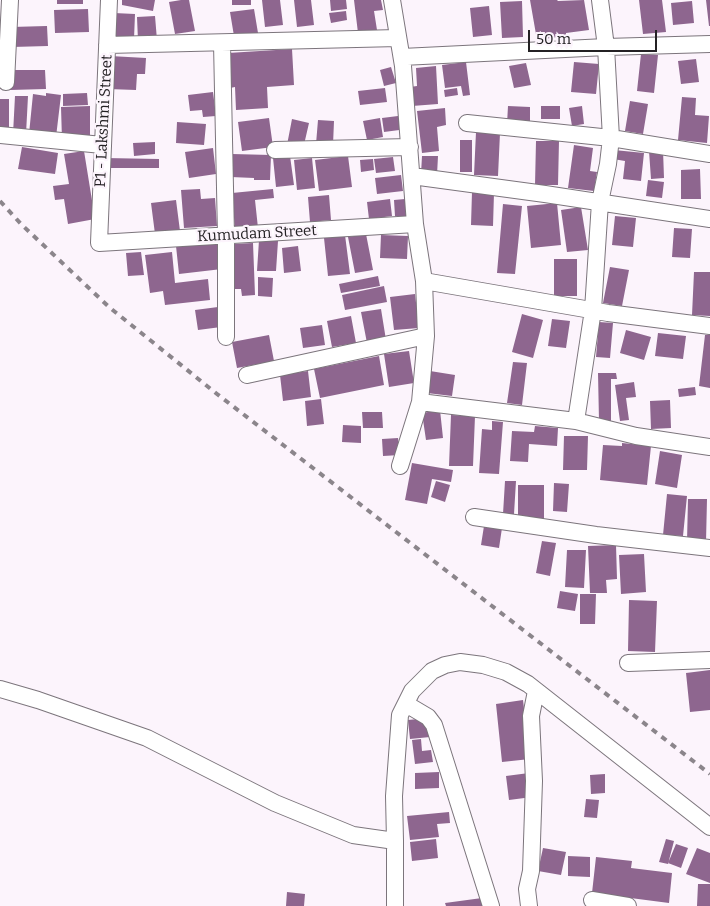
<!DOCTYPE html>
<html>
<head>
<meta charset="utf-8">
<style>
  body { margin:0 }
  #map { position:relative; width:710px; height:906px; overflow:hidden; background:#fcf4fc; font-family:Bitter,serif }
  canvas { display:block }
  .scale { position:absolute; left:528px; top:30px; width:129px; height:22px; box-sizing:border-box; border:2px solid #242124; border-top:0; padding-left:6px; font-size:15px; line-height:18px; white-space:nowrap; color:#242124; -webkit-text-stroke:4px #fcf4fc; paint-order:stroke }
</style>
</head>
<body>
<div id="map">
<canvas width="710" height="906"></canvas>
<div class="scale">50 m</div>
</div>
<script>
const ctx = document.querySelector('canvas').getContext('2d');
ctx.lineJoin = 'round';
function paint(path, color) {
  ctx.fillStyle = color;
  ctx.fill(path, 'evenodd');
}
function toPath(rows) {
  const path = new Path2D();
  for (const r of rows) {
    path.moveTo(r[0], r[1]);
    for (let i = 2; i < r.length; i += 2) path.lineTo(r[i], r[i + 1]);
  }
  return path;
}
function strokePath(path, color, width, dash) {
  ctx.strokeStyle = color;
  ctx.lineWidth = width;
  ctx.lineCap = dash ? 'butt' : 'round';
  ctx.setLineDash(dash || []);
  ctx.stroke(path);
}
function write(font, color, halo, rows, align = 'center') {
  ctx.font = font + ' Bitter,serif';
  ctx.lineWidth = 4.5;
  ctx.setLineDash([]);
  ctx.textBaseline = 'middle';
  ctx.strokeStyle = halo;
  ctx.fillStyle = color;
  for (const [text, x, y, turn = 0] of rows) {
    ctx.save();
    ctx.translate(x, y);
    ctx.rotate((+turn || 0) * Math.PI / 180);
    ctx.textAlign = isNaN(turn) ? turn : align;
    if (halo) ctx.strokeText(text, 0, 0);
    ctx.fillText(text, 0, 0);
    ctx.restore();
  }
}
const building = toPath([
  [57,0,83,0,83,4,57,4],
  [122,0,155,0,153,11,122,5],
  [181,0,189,0,195,31,175,34,169,2],
  [232,0,251,0,251,5,232,5],
  [262,0,280,0,283,25,265,27],
  [294,0,311,0,314,25,297,27],
  [330,0,346,0,347,9,331,11],
  [354,0,381,0,383,10,374,11,377,30,358,33],
  [530,0,557,0,558,1,584,0,589,30,566,33,566,36,537,40],
  [639,0,662,0,666,32,643,34],
  [706,0,710,0,710,26,709,26],
  [522,1,523,37,502,38,500,2],
  [692,1,694,23,673,25,671,3],
  [489,6,492,35,473,37,470,8],
  [88,9,89,32,55,33,54,10],
  [254,9,258,33,234,36,230,12],
  [346,11,347,20,331,23,329,13],
  [114,13,135,14,134,39,112,38],
  [155,16,157,40,138,41,137,17],
  [47,26,48,46,12,47,11,27],
  [292,49,294,85,267,87,268,108,236,110,235,87,230,88,228,53],
  [641,54,658,55,654,93,637,91],
  [110,56,146,58,145,74,137,74,136,90,108,89],
  [696,59,699,82,681,84,678,61],
  [466,62,470,95,463,96,461,86,445,88,442,65],
  [574,62,599,64,596,94,571,92],
  [526,63,531,85,514,88,509,66],
  [436,66,438,104,412,106,410,87,417,86,416,68],
  [391,67,396,83,384,86,380,70],
  [10,70,45,70,46,89,10,90],
  [385,88,387,102,360,105,358,91],
  [457,88,458,95,445,97,444,90],
  [213,92,216,116,203,117,202,110,190,111,188,95],
  [46,93,61,95,56,137,29,134,33,94,46,96],
  [87,93,88,105,63,106,63,94],
  [15,96,28,96,26,134,13,134],
  [682,97,696,98,695,115,709,116,707,143,678,140],
  [0,99,9,99,9,131,0,131],
  [630,101,648,104,643,134,625,131],
  [90,106,90,140,62,140,61,107],
  [508,106,530,107,530,124,507,124],
  [541,106,560,106,560,119,541,119],
  [582,106,584,124,572,126,569,108],
  [445,108,446,125,437,127,439,151,422,153,417,111],
  [406,115,407,129,384,132,382,118],
  [269,118,273,147,242,151,238,122],
  [380,118,383,137,367,140,363,121],
  [292,119,309,123,303,149,287,145],
  [318,120,334,121,333,145,316,144],
  [177,122,206,124,204,145,176,143],
  [476,132,500,133,498,176,474,175],
  [460,140,472,140,472,172,460,172],
  [536,141,559,141,558,185,535,185],
  [155,142,155,154,134,156,133,143],
  [574,145,593,148,590,171,597,172,594,191,568,188],
  [22,147,58,153,55,174,18,169],
  [213,148,216,174,189,178,185,152],
  [614,150,644,153,641,181,623,179,625,161,613,159],
  [663,150,664,178,651,179,649,151],
  [84,151,95,219,68,224,64,199,55,200,53,186,69,184,64,154],
  [232,154,271,155,270,180,254,180,254,178,231,177],
  [290,156,294,185,276,187,273,158],
  [348,156,352,187,319,191,315,160],
  [422,156,438,156,437,175,421,174],
  [393,157,395,171,376,173,374,159],
  [105,158,159,159,159,168,105,168],
  [312,158,315,188,297,190,294,160],
  [373,159,374,170,361,172,360,160],
  [700,169,701,199,681,199,681,170],
  [401,175,403,191,377,194,375,178],
  [648,180,664,182,662,198,646,196],
  [200,189,201,199,215,198,217,226,184,228,181,190],
  [273,189,274,198,255,200,258,228,235,230,232,193],
  [472,192,494,193,493,226,471,225],
  [329,195,331,220,310,222,308,197],
  [390,199,392,216,369,219,367,202],
  [405,199,406,216,395,216,394,200],
  [176,200,180,231,155,234,151,203],
  [557,203,561,245,531,248,527,206],
  [503,204,522,206,515,274,497,273],
  [581,207,588,250,567,252,561,210],
  [615,216,636,218,633,247,612,245],
  [674,228,692,229,690,258,672,257],
  [366,234,373,270,355,273,348,237],
  [345,235,350,274,328,276,324,238],
  [381,235,408,236,407,259,380,258],
  [218,240,222,269,179,274,176,246],
  [259,240,278,241,276,271,257,271],
  [253,243,255,295,242,296,241,289,230,289,228,270,235,270,233,244],
  [298,246,301,271,284,273,282,248],
  [141,252,144,275,128,276,126,253],
  [172,252,175,283,208,279,210,300,165,305,163,291,150,293,145,255],
  [554,259,577,259,577,296,554,296],
  [610,267,629,270,622,306,603,303],
  [694,272,710,272,710,316,692,315],
  [378,276,380,286,341,293,339,284],
  [258,277,273,278,272,297,258,296],
  [384,286,387,302,345,310,342,295],
  [415,294,419,328,394,330,390,297],
  [218,307,221,327,198,330,195,310],
  [381,309,386,340,367,343,361,312],
  [522,314,543,320,533,358,512,352],
  [351,316,356,343,332,347,327,321],
  [552,319,570,321,566,348,548,346],
  [599,322,613,323,610,358,596,357],
  [322,325,325,345,303,348,300,328],
  [626,330,651,337,644,360,620,353],
  [658,333,686,336,683,359,655,356],
  [269,335,274,361,237,368,232,342],
  [705,335,710,335,710,388,699,386],
  [409,351,414,383,389,387,384,354],
  [379,356,384,385,320,398,314,369],
  [513,362,527,363,522,405,507,403],
  [308,371,311,397,283,401,280,375],
  [430,371,455,375,452,396,427,393],
  [598,373,616,373,617,379,611,379,611,421,599,421],
  [634,382,636,397,626,398,629,420,620,421,615,385],
  [695,387,696,395,679,397,678,389],
  [321,399,324,424,307,426,305,401],
  [670,400,671,428,651,429,650,401],
  [440,410,443,438,426,440,422,413],
  [362,412,382,412,383,428,363,428],
  [451,415,475,416,473,466,449,466],
  [492,421,503,422,499,474,479,473,482,429,492,430],
  [343,425,361,426,361,443,342,442],
  [535,426,558,428,557,446,529,444,528,462,510,461,512,431,534,432],
  [564,436,588,436,587,470,563,470],
  [398,438,400,455,383,456,382,439],
  [622,443,651,446,647,485,600,480,603,445,622,446],
  [660,451,682,455,677,488,655,484],
  [412,463,453,470,451,482,432,479,427,504,405,500],
  [436,481,450,485,445,502,431,497],
  [505,481,516,481,514,514,503,514],
  [554,483,569,484,567,512,553,511],
  [518,485,544,485,544,522,518,522],
  [667,494,687,496,683,536,663,535],
  [688,499,707,499,706,542,687,542],
  [484,526,502,528,499,548,481,545],
  [542,541,556,543,550,576,536,573],
  [616,545,617,579,606,580,607,593,590,593,588,546],
  [567,550,586,550,584,588,565,587],
  [644,554,646,592,621,594,619,555],
  [560,591,578,594,575,611,557,608],
  [580,594,596,594,595,624,580,624],
  [629,600,657,601,655,652,628,651],
  [710,670,710,710,690,712,686,673],
  [523,700,530,759,502,762,496,704],
  [428,718,430,737,410,739,408,720],
  [421,739,422,751,431,750,433,762,415,764,412,740],
  [439,772,439,788,415,789,415,773],
  [529,773,532,797,509,800,506,776],
  [605,774,605,793,591,794,590,775],
  [586,799,599,800,597,818,584,817],
  [449,812,450,823,437,824,439,837,410,840,407,816],
  [436,839,438,858,412,861,410,842],
  [666,839,674,841,668,864,659,862],
  [676,844,688,848,681,868,668,863],
  [543,848,566,852,561,875,538,871],
  [697,848,710,853,710,883,686,874],
  [568,856,590,857,590,877,568,876],
  [596,857,632,861,631,868,672,873,669,903,592,893],
  [698,884,710,884,710,906,697,906],
  [287,892,305,894,304,906,286,906],
  [482,898,483,906,446,906,445,903]
]);
const minor = toPath([
  [109,0,99,243,415,224],
  [392,0,403,66,415,224,424,281,608,313,710,326],
  [222,43,226,236,226,337],
  [107,45,398,38],
  [402,57,606,47,710,44],
  [6,82,10,0],
  [467,123,611,138,710,154],
  [0,135,102,145],
  [275,150,410,147],
  [412,176,545,194,710,219],
  [247,375,426,336,424,281],
  [420,402,426,336],
  [576,421,593,310,600,202,608,164,611,138,606,47,600,0],
  [400,466,420,402,576,421,636,436,710,447],
  [474,517,596,535,710,548],
  [628,663,710,660],
  [0,689,38,700,147,738,275,803,353,835,395,841,394,796,400,715,412,691,432,671,445,665,460,662,483,665,506,672,528,684,710,827],
  [406,704,428,717,434,725,491,906],
  [592,900,628,906],
  [395,906,395,841],
  [529,906,527,889,531,871,534,781,531,716,536,691]
]);
const rail = toPath([
  [0,201,21,224,109,307,217,394,710,774]
]);
const streetNames = [
  ["P1 - Lakshmi Street",104,121,-87],
  ["Kumudam Street",257,234,-3]
];
paint(building, '#8e668f');
strokePath(minor, '#7c757c', 18);
strokePath(minor, '#fff', 16);
strokePath(rail, '#8b858b', 4, [6, 6]);
write('15px', '#242124', '#fcf4fc', streetNames);
</script>
</body>
</html>
